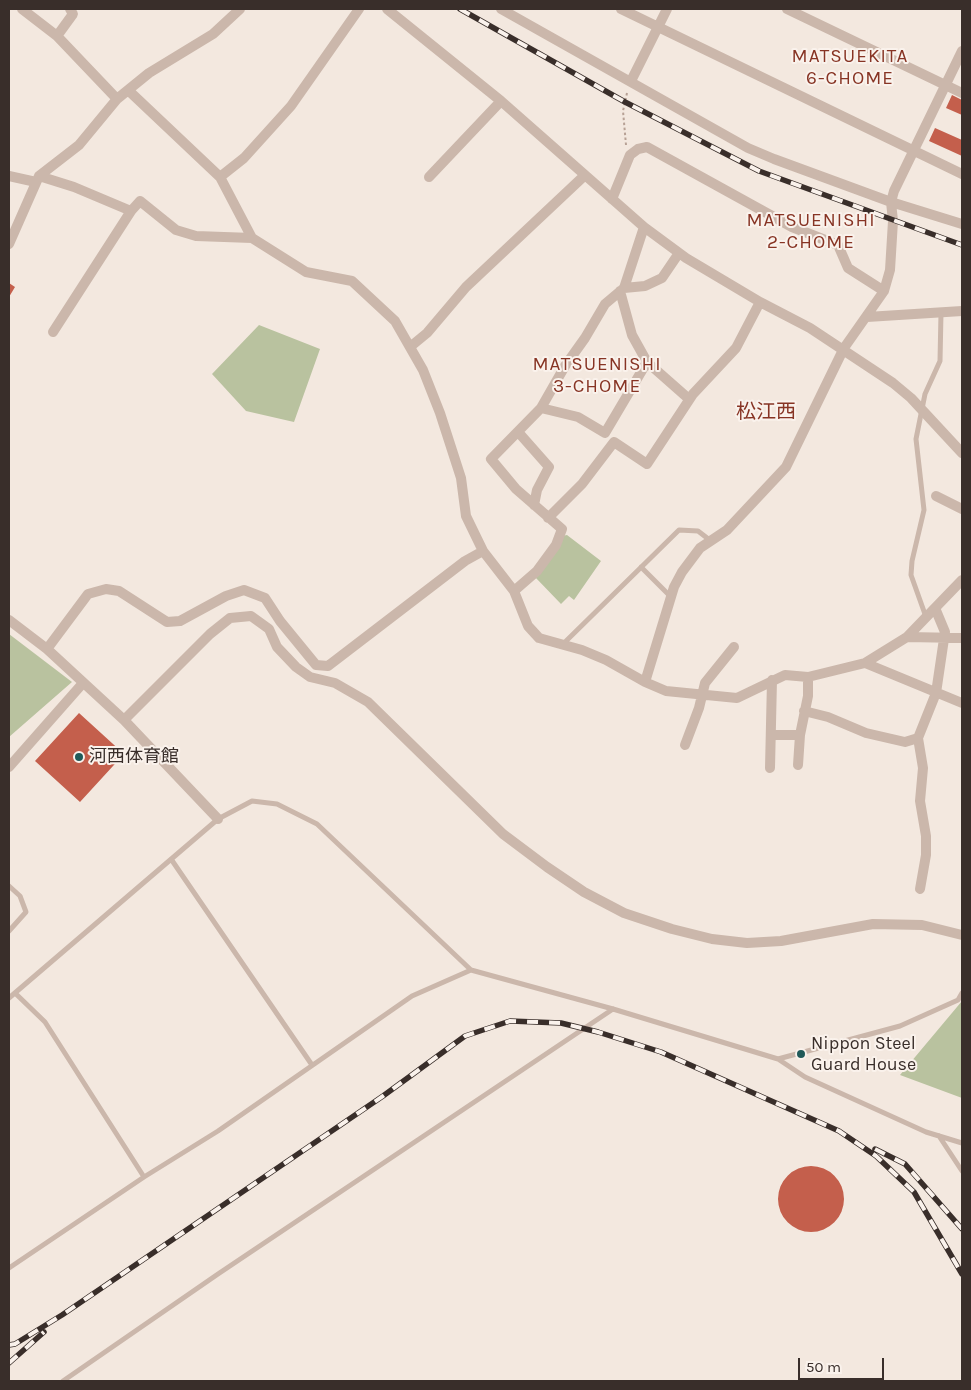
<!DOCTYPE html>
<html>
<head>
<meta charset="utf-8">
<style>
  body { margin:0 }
  #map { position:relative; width:971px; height:1390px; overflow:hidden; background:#f3e8df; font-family:Karla,sans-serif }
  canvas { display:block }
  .frame { position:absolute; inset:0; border:10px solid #392e2a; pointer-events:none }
  .scale { position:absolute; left:798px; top:1358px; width:86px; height:22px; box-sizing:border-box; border:2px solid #392e2a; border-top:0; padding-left:6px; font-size:15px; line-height:18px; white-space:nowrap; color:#392e2a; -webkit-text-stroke:4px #faf2ec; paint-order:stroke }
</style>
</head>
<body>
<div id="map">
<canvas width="971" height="1390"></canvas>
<div class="frame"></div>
<div class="scale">50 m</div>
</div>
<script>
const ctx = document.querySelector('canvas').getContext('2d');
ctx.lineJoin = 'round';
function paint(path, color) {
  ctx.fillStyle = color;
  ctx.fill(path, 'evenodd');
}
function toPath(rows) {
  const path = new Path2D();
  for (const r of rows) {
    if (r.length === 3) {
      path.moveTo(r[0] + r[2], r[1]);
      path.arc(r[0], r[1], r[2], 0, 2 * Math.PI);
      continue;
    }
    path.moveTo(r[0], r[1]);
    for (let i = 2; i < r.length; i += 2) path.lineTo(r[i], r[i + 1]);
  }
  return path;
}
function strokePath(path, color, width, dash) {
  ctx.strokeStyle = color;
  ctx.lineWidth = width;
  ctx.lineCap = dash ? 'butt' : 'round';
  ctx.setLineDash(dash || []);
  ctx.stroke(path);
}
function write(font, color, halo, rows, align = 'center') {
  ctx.font = font + ' Karla,"Noto Sans JP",sans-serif';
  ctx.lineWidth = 4;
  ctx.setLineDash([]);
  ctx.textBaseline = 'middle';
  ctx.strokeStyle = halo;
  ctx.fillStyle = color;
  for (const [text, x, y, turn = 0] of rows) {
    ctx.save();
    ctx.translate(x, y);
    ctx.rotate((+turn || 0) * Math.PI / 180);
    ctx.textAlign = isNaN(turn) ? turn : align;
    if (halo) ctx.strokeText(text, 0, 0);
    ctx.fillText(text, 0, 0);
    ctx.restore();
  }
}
const green = toPath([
  [259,325,320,349,294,422,246,411,212,374],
  [567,535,601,561,574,600,569,596,561,604,535,577,562,536],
  [9,634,72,682,9,737],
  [962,1001,962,1098,900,1075]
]);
const building = toPath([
  [952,95,962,100,962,115,946,108],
  [935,128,962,140,962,156,929,141],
  [9,283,15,287,9,297],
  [79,713,124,754,80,802,35,761],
  [811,1199,33]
]);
const path = toPath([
  [626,145,623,111,627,93]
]);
const lane = toPath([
  [641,567,671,597],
  [926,617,911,575,912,561,924,510,916,439,925,394,940,361,941,313],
  [562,645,679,530,698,531,711,541],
  [171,859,312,1065],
  [9,886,20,896,26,912,9,931],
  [15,993,45,1022,144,1177],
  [9,998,218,819,252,801,277,804,317,824,471,970,613,1009,778,1059,805,1077,926,1132,962,1143],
  [778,1059,900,1026,958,1000,962,993],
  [939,1136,962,1171],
  [9,1268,144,1177,218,1131,412,996,471,970],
  [63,1381,218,1274,613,1009]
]);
const street = toPath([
  [22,9,57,36,117,99],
  [387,9,501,101,644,227,686,258,760,302,810,328,893,383,911,398,962,453],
  [501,9,748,148,774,159,891,202,962,224],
  [621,9,962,174],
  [787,9,962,93],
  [57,36,73,14,70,9],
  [631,81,667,9],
  [128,90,220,177,252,238,306,272,352,281,395,321,423,370,440,413,461,478,466,516,483,551,514,591,528,626,539,638,582,650,606,660,645,682,666,691,737,698,785,675,808,677,865,663,907,637,962,580],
  [9,176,36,182],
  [39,176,74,187,131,211,140,201,176,230,196,236,252,238],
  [220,177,244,158,291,106,359,9],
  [429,177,501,101],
  [612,199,630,155,638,149,647,147,792,227,838,245,848,268,884,291],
  [9,244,39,176,79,145,117,99,149,73,213,34,240,9],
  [624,288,645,286,662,278,679,253],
  [620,291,632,335,647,362,689,399],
  [867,317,962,311],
  [53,332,131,211],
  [410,347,427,333,466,287,584,176],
  [541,408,578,417,605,433,647,362],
  [519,433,549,467,537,490,534,505],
  [936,496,962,509],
  [548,518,582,484,614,442,647,464,693,394,736,348,760,302],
  [514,591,537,571,556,545,562,529,516,489,491,459,541,408,565,366,585,338,605,304,624,288,644,227],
  [9,620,47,649,124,720,218,819],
  [907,637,962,638],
  [47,649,88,594,106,589,119,591,167,622,180,621,226,596,244,590,265,598,280,621,316,665,328,666,465,561,483,551],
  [865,663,962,703],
  [645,682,674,587,682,572,700,548,727,530,786,467,844,348,884,291,890,270,893,221,891,202,894,191,962,51],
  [804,711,828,717,866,733,905,742,918,738],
  [124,720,210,634,230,618,251,616,269,629,277,647,296,667,310,677,335,683,368,702,503,834,547,867,584,892,624,913,672,929,712,939,747,943,781,941,873,924,922,925,962,935],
  [771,735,800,735],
  [685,745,699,708,705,683,734,647],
  [798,765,800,735,808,696,808,677],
  [9,767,83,683],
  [770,768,772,680],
  [920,889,926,855,926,836,920,801,923,768,918,738,936,693,945,632,935,608]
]);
const rail = toPath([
  [460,9,625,102,759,171,962,245],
  [875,1149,905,1164,962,1229],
  [9,1345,15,1344,62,1315,383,1096,465,1036,510,1021,561,1023,598,1032,661,1052,839,1131,876,1156,914,1192,962,1274],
  [9,1363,44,1332]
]);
const markers = [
  [79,757,5,"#205a59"],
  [801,1054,5,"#205a59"]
];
const poiNames = [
  ["河西体育館",89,757],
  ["Nippon Steel",811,1044],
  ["Guard House",811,1065]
];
const neighbourhoodNames = [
  ["MATSUEKITA",850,57],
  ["6-CHOME",850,79],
  ["MATSUENISHI",811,221],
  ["2-CHOME",811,243],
  ["MATSUENISHI",597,365],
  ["3-CHOME",597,387]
];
const quarterNames = [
  ["松江西",766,412]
];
paint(green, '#b9c29f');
paint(building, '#c45f4c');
strokePath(path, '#b7a195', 2, [2.5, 2.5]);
strokePath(lane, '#cbb7ab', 5);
strokePath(street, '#cbb7ab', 10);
strokePath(rail, '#392e2a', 5.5);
strokePath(rail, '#faf2ec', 4, [11]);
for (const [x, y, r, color] of markers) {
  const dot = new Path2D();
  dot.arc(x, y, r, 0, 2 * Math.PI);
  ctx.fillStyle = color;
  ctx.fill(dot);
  strokePath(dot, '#faf2ec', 2);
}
write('18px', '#392e2a', '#faf2ec', poiNames, 'left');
ctx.letterSpacing = '1px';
write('19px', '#873424', '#faf2ec', neighbourhoodNames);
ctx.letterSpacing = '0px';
write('20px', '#873424', '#faf2ec', quarterNames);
</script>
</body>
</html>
